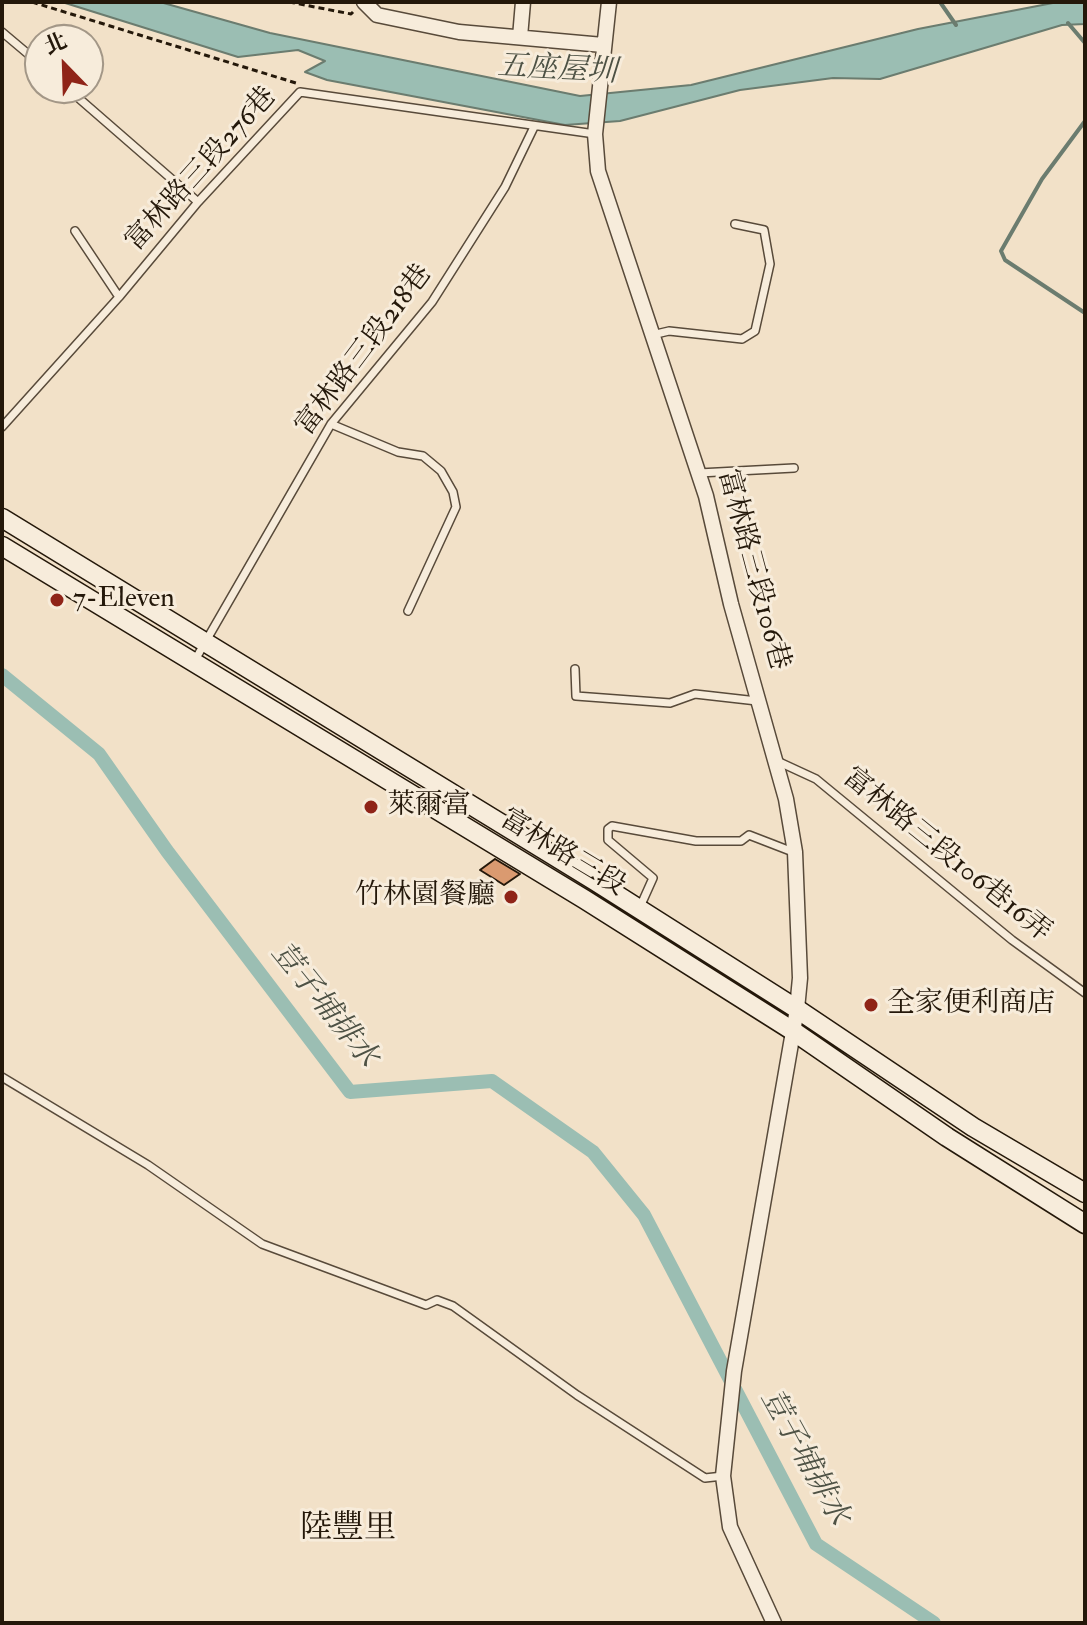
<!DOCTYPE html>
<html>
<head>
<meta charset="utf-8">
<style>
  body { margin:0 }
  #map { position:relative; width:1087px; height:1625px; overflow:hidden; background:#f2e1c8; font-family:"IM FELL Double Pica","Noto Serif TC",serif }
  canvas { display:block }
  .frame { position:absolute; inset:0; border:4px solid #24180a; pointer-events:none }
  .north { position:absolute; left:24px; top:24px; width:80px; height:80px; box-sizing:border-box; background:#f7ecdb; border:2px solid #a39787; border-radius:50%; rotate:337deg; font-size:22px; font-weight:700; line-height:32px; text-align:center; color:#24180a }
  .north::after { content:''; display:block; margin:auto; width:28px; height:36px; background:#8f2418; clip-path:polygon(50% 0,100% 100%,50% 72%,0 100%) }
</style>
</head>
<body>
<div id="map">
<canvas width="1087" height="1625"></canvas>
<div class="frame"></div>
<div class="north">北</div>
</div>
<script>
const ctx = document.querySelector('canvas').getContext('2d');
ctx.lineJoin = 'round';
function paint(path, color) {
  ctx.fillStyle = color;
  ctx.fill(path, 'evenodd');
}
function toPath(rows) {
  const path = new Path2D();
  for (const r of rows) {
    path.moveTo(r[0], r[1]);
    for (let i = 2; i < r.length; i += 2) path.lineTo(r[i], r[i + 1]);
  }
  return path;
}
function strokePath(path, color, width, dash) {
  ctx.strokeStyle = color;
  ctx.lineWidth = width;
  ctx.lineCap = dash ? 'butt' : 'round';
  ctx.setLineDash(dash || []);
  ctx.stroke(path);
}
function write(font, color, halo, rows, align = 'center') {
  ctx.font = font + ' "IM FELL Double Pica","Noto Serif TC",serif';
  ctx.lineWidth = 6;
  ctx.setLineDash([]);
  ctx.textBaseline = 'middle';
  ctx.strokeStyle = halo;
  ctx.fillStyle = color;
  for (const [text, x, y, turn = 0] of rows) {
    ctx.save();
    ctx.translate(x, y);
    ctx.rotate((+turn || 0) * Math.PI / 180);
    ctx.textAlign = isNaN(turn) ? turn : align;
    if (halo) ctx.strokeText(text, 0, 0);
    ctx.fillText(text, 0, 0);
    ctx.restore();
  }
}
const water = toPath([
  [62,2,160,2,270,33,580,96,691,85,918,29,1058,2,1085,2,1085,24,1062,25,880,79,833,78,740,90,620,121,565,125,327,80,305,72,325,61,298,50,238,57,62,2]
]);
const stream = toPath([
  [940,2,956,25],
  [1068,23,1085,43],
  [1085,121,1042,179,1001,251,1005,260,1085,313]
]);
const canal = toPath([
  [2,675,99,754,167,851,350,1092,492,1081,593,1152,644,1215,816,1544,934,1623]
]);
const building = toPath([
  [495,859,520,874,504,885,480,870,495,859]
]);
const path = toPath([
  [32,2,296,83],
  [289,2,351,14,355,10]
]);
const lane = toPath([
  [2,32,40,64],
  [67,88,198,202],
  [75,231,119,297],
  [652,335,669,331,742,339,755,331,770,264,764,230,735,224],
  [331,424,398,452,423,456,441,471,453,492,456,507,408,611],
  [2,427,119,297,198,202,300,92,595,134],
  [699,473,794,468],
  [195,660,331,424,432,302,505,187,534,127],
  [575,669,576,696,670,703,695,694,757,701],
  [777,761,816,779,1012,940,1085,993],
  [640,907,653,878,608,840,608,829,612,826,696,841,741,841,749,835,793,852],
  [2,1077,148,1165,262,1244,426,1305,437,1300,453,1306,577,1395,705,1478,723,1476]
]);
const street = toPath([
  [364,2,377,15,459,32,603,45],
  [609,2,595,134,598,171,706,496,731,604,786,799,795,852,800,978,797,1009,734,1371,723,1476,730,1527,774,1623],
  [520,37,523,2]
]);
const secondary = toPath([
  [2,518,595,881,797,1009,973,1127,1085,1193],
  [2,546,584,899,793,1031,947,1137,1085,1224]
]);
const markers = [
  [57,600,8,"#8f2418"],
  [371,807,8,"#8f2418"],
  [511,897,8,"#8f2418"],
  [871,1005,8,"#8f2418"]
];
const streetNames = [
  ["富林路三段276巷",202,170,-48],
  ["富林路三段218巷",365,351,-53],
  ["富林路三段106巷",752,570,75],
  ["富林路三段",562,854,31],
  ["富林路三段106巷16弄",946,856,39]
];
const poiNames = [
  ["7-Eleven",73,600],
  ["萊爾富",387,807],
  ["竹林園餐廳",495,897,"right"],
  ["全家便利商店",887,1005]
];
const waterNames = [
  ["五座屋圳",557,71,3],
  ["荳子埔排水",323,1006,51],
  ["荳子埔排水",803,1458,61]
];
const quarterNames = [
  ["陸豐里",348,1530]
];
paint(water, '#9bbeb3');
strokePath(water, '#6b7c6f', 2);
strokePath(stream, '#6b7c6f', 4);
strokePath(canal, '#9bbeb3', 14);
paint(building, '#da9a70');
strokePath(building, '#24180a', 2);
strokePath(lane, '#584a3a', 10);
strokePath(street, '#584a3a', 17);
strokePath(secondary, '#24180a', 21);
strokePath(path, '#24180a', 3, [6, 4]);
strokePath(lane, '#f7ecdb', 7);
strokePath(street, '#f7ecdb', 14);
strokePath(secondary, '#f7ecdb', 18);
for (const [x, y, r, color] of markers) {
  const dot = new Path2D();
  dot.arc(x, y, r, 0, 2 * Math.PI);
  ctx.fillStyle = color;
  ctx.fill(dot);
  strokePath(dot, '#f7ecdb', 3);
}
write('28px', '#24180a', '#f7ecdb', streetNames);
write('28px', '#24180a', '#f7ecdb', poiNames, 'left');
write('italic 30px', '#4e5245', '#f7ecdb', waterNames);
write('32px', '#24180a', '#f7ecdb', quarterNames);
</script>
</body>
</html>
